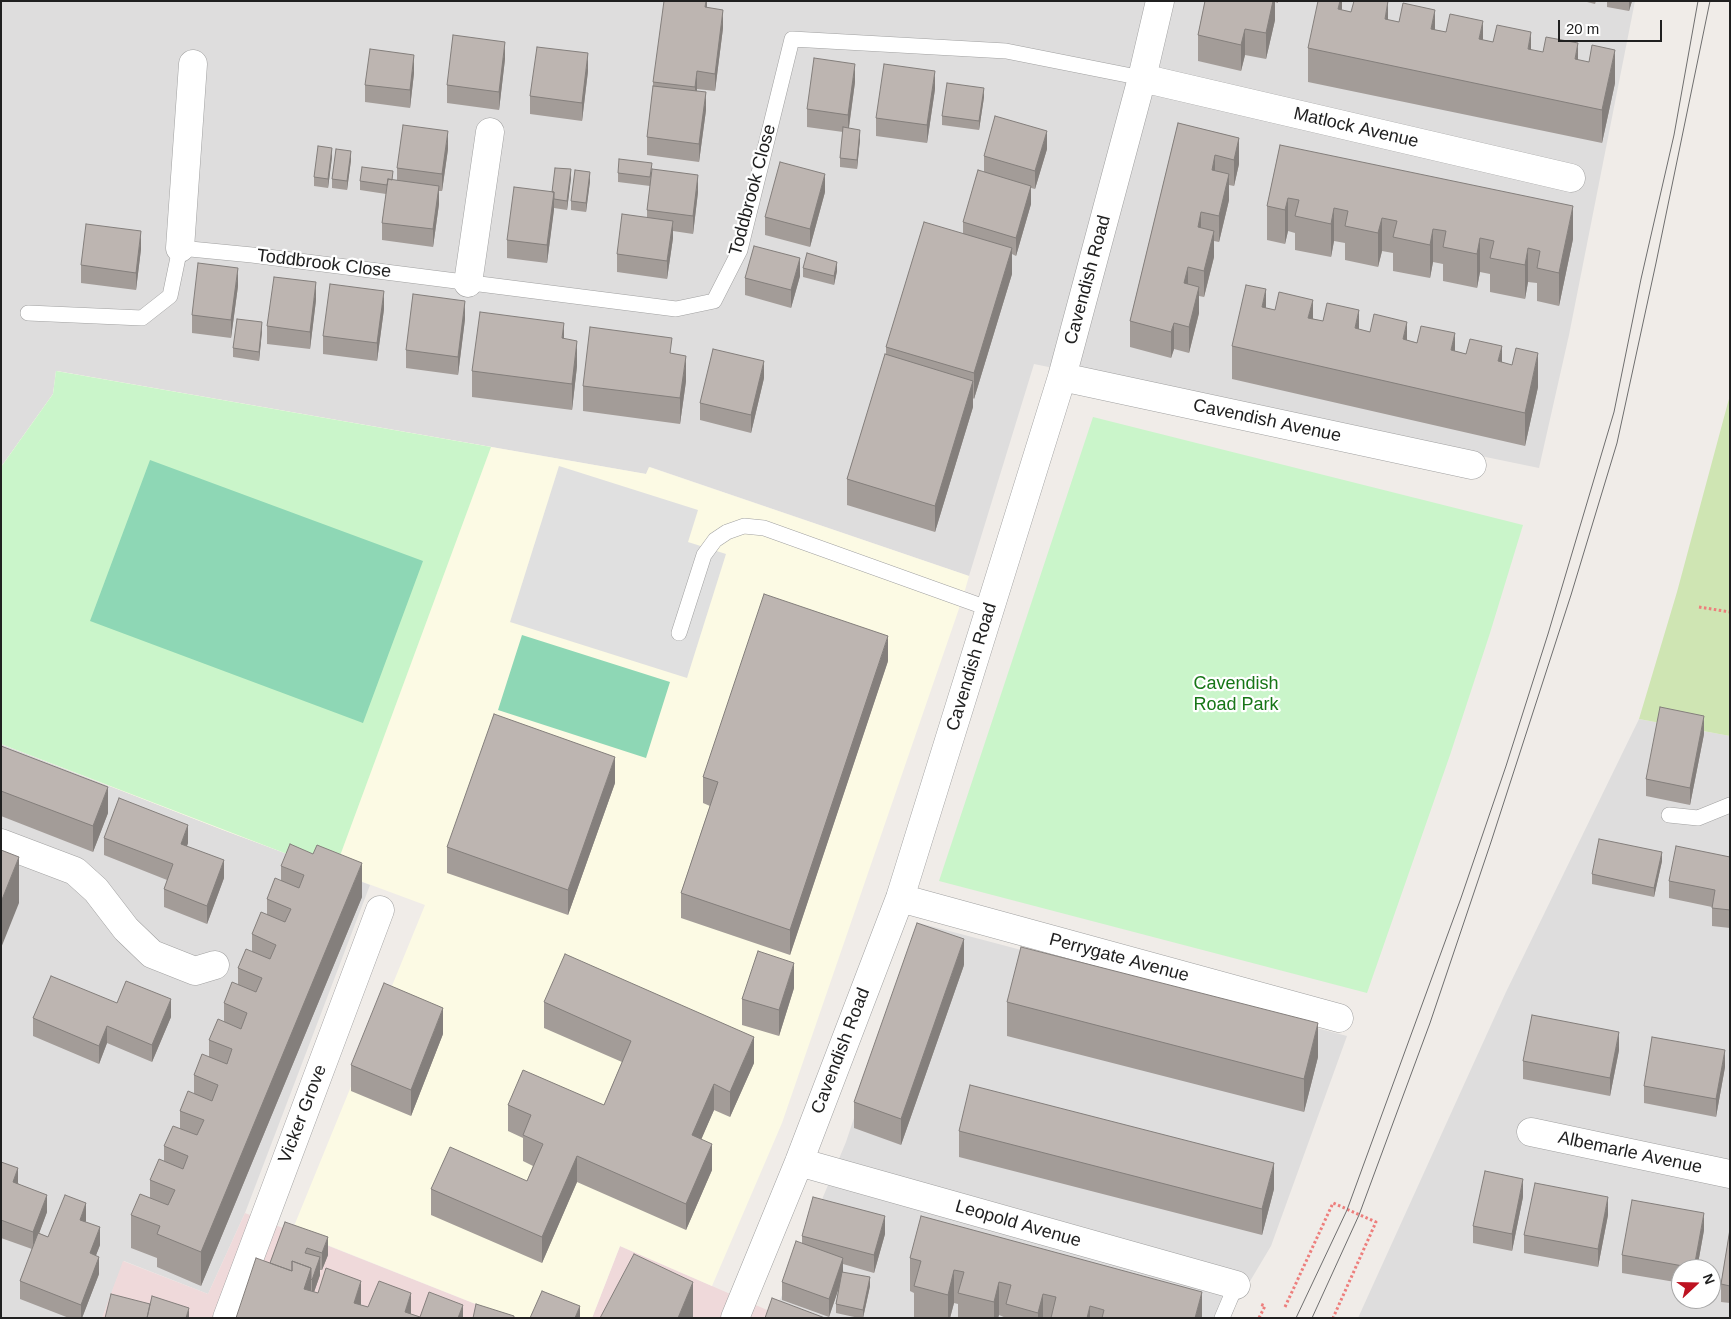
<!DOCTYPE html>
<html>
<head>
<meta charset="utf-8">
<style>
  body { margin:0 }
  #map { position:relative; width:1731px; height:1319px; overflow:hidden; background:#f0ece8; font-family:Arial,sans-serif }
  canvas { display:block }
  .frame { position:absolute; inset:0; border:2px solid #202020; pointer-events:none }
  .north { position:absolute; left:1671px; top:1259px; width:50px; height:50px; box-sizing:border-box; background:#fff; border:1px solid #a6a6a6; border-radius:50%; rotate:69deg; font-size:14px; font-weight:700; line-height:20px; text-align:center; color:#202020 }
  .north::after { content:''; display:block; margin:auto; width:18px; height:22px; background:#bd1321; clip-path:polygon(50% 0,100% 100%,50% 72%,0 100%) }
  .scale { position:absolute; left:1558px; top:20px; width:104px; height:22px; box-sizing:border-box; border:2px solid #202020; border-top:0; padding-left:6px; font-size:15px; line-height:18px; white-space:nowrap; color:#202020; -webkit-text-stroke:4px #fff; paint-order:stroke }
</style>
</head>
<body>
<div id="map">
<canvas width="1731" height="1319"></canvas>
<div class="frame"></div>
<div class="north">N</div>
<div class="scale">20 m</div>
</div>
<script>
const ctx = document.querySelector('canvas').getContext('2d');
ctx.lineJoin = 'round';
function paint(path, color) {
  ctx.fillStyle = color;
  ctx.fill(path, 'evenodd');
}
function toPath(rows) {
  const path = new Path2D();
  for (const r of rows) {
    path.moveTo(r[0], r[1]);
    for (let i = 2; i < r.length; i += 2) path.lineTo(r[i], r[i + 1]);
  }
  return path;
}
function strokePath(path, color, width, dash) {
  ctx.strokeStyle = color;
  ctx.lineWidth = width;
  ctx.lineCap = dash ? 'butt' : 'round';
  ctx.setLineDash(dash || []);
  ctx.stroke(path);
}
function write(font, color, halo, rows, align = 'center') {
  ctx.font = font + ' Arial,sans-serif';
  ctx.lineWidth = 4.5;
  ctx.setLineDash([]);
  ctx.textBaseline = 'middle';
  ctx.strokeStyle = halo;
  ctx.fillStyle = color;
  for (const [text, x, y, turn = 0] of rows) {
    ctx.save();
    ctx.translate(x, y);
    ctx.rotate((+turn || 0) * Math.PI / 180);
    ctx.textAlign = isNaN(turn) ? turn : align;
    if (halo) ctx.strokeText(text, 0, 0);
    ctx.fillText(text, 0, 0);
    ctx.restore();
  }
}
const residential = toPath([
  [1,1,1635,1,1569,335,1539,468,1034,364,969,576,650,467,646,474,57,371,53,394,1,467],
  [1639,719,1730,736,1730,1318,1358,1318,1506,992],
  [1681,1269,1711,1269,1711,1299,1681,1299],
  [1,744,223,830,370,885,245,1213,208,1294,124,1261,102,1318,1,1318],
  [919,923,1347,1036,1271,1246,1228,1318,821,1318,777,1307,846,1142]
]);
const commercial = toPath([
  [245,1213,511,1318,102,1318,123,1261,208,1294],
  [620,1246,774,1313,821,1318,592,1318]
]);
const education = toPath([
  [56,371,646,474,649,467,969,576,963,597,782,1123,712,1286,620,1246,592,1318,511,1318,292,1231,425,905,223,830,1,744,1,467,53,394]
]);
const grass = toPath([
  [1730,395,1730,736,1639,719,1677,592]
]);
const park = toPath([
  [56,371,491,447,334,872,1,744,1,467,53,394],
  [1093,417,1523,525,1490,633,1450,755,1367,993,939,881]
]);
const pitch = toPath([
  [150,460,423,561,363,723,90,621],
  [522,635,670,682,646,758,498,710]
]);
const parking = toPath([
  [559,466,698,510,688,542,726,554,687,678,510,622]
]);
const path = toPath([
  [1699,607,1730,612],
  [1285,1307,1333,1203,1376,1222,1333,1318],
  [1259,1318,1265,1306,1260,1304]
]);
const lane = toPath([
  [28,313,142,318,170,296,180,248,252,255,676,309,714,301,740,250,792,39,1006,51,1142,78],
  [679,633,704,555,715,540,727,532,744,526,764,528,990,609],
  [1669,815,1698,818,1730,805],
  [1222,1318,1236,1285]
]);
const street = toPath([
  [1142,78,1571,178],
  [180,248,193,64],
  [468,283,490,132],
  [1062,377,1472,465],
  [1,843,75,871,96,890,126,929,152,954,195,971,215,965],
  [900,898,1339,1018],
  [1531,1132,1730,1174],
  [799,1162,1236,1285],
  [227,1318,380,910],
  [735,1318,799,1162,900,898,1062,377,1142,78,1160,1]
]);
const tram = toPath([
  [1296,1318,1347,1210,1461,898,1506,766,1548,634,1614,412,1641,279,1674,135,1698,1],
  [1312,1318,1359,1215,1430,1023,1491,842,1571,595,1617,443,1656,263,1710,1]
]);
const wall = toPath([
  [707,1,707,8,723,28,715,91,697,89,697,91,706,110,699,162,647,155,647,137,653,88,653,82],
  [1205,1,1278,1,1278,3,1275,2,1275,20,1266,59,1245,55,1241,71,1198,61,1198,35],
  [1342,1,1342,10,1531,50,1615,83,1602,143,1308,82,1308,48],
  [1583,1,1596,1,1595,4],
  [1607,1,1632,1,1629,11,1607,7],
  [505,59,499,110,447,103,447,85],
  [588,71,582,121,530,114,530,96],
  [414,73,410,108,365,102,365,85],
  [855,82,849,128,860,139,857,169,840,167,840,158,843,132,807,127,807,109],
  [935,89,927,143,876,136,876,118],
  [984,97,979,130,942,125,942,116],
  [1178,123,1239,138,1239,164,1234,186,1229,185,1229,200,1219,242,1214,241,1214,257,1204,297,1199,296,1199,313,1189,353,1174,349,1171,358,1130,347,1130,321],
  [1280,145,1573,239,1559,306,1537,301,1537,283,1528,282,1525,299,1490,292,1490,274,1480,272,1477,288,1443,281,1443,264,1433,262,1430,278,1393,271,1393,253,1382,251,1378,267,1345,260,1345,243,1334,241,1331,257,1295,250,1295,233,1288,231,1285,244,1267,240,1267,206],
  [448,149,442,191,439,191,439,204,433,247,382,240,382,223,386,194,360,190,360,181,397,180,397,168],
  [1047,149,1035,189,1031,188,1031,204,1016,256,1012,254,1012,274,974,399,973,398,973,407,935,532,847,505,847,479,886,355,886,347,963,233,963,222,984,172,984,156],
  [332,157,328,188,314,186,314,177],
  [351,160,347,190,332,188,332,179],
  [652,172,698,192,693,234,673,231,673,238,667,279,617,272,617,254,647,217,647,210,650,186,618,182,618,173],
  [571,178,567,210,554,208,547,263,507,258,507,240,552,192],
  [590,181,586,212,571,210,571,201],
  [825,192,810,247,765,235,765,217],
  [141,249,136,290,81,283,81,265],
  [803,268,837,271,834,285,803,277],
  [800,276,791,308,745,295,745,278],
  [238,286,231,338,192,333,192,315],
  [316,300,310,349,267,344,267,326],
  [1266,308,1502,362,1538,387,1525,446,1232,379,1232,346],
  [384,309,377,361,323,354,323,336],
  [465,319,458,375,406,368,406,350],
  [262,331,259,361,233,357,233,348],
  [564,339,577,366,572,410,472,397,472,371],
  [672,354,686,381,680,424,583,411,583,386],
  [764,378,751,433,700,420,700,403],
  [888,661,790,955,681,918,681,893,710,806,703,803,703,777],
  [1704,734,1690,805,1646,796,1646,779],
  [1,746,108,813,93,852,1,816],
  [615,783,568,915,447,873,447,847],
  [104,838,188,843,187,846,224,878,207,924,164,907,164,889,167,880,104,855],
  [1730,857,1730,928,1712,926,1712,907,1669,898,1669,881],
  [1662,861,1654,897,1592,884,1592,874],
  [281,866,362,897,201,1286,157,1267,157,1258,131,1248,131,1215,150,1198,150,1180,164,1161,164,1146,180,1129,180,1111,194,1093,194,1075,209,1057,209,1040,224,1021,224,1003,238,985,238,968,252,952,252,934,267,915,267,899,281,880],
  [964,965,901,1145,854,1128,854,1102],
  [794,988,779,1036,742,1025,742,999],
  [544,1002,754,1063,730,1117,714,1110,701,1139,712,1170,686,1230,577,1182,542,1263,431,1215,431,1189,527,1181,533,1166,523,1161,523,1138,508,1131,508,1105,604,1105,622,1062,544,1028],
  [1007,1002,1318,1057,1304,1112,1007,1036],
  [117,1003,171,1017,152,1062,107,1043,99,1064,33,1036,33,1018],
  [443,1034,411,1116,351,1091,351,1065],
  [1619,1050,1610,1096,1523,1079,1523,1061],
  [1725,1067,1716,1117,1644,1103,1644,1086],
  [959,1131,1274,1189,1262,1235,959,1157],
  [1,1162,18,1183,47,1212,39,1233,48,1237,86,1222,100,1245,96,1255,99,1274,82,1318,69,1318,20,1299,20,1281,32,1249,1,1238],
  [1523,1197,1512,1251,1473,1243,1473,1226],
  [1608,1215,1598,1267,1524,1253,1524,1235],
  [285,1222,328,1255,322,1270,320,1270,320,1275,314,1292,368,1307,411,1314,420,1317,463,1318,236,1318,270,1263],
  [1730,1229,1730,1303,1721,1302,1721,1284],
  [1704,1230,1697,1269,1681,1269,1681,1283,1622,1273,1622,1255],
  [885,1234,874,1273,843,1264,843,1272,870,1286,863,1318,859,1318,836,1313,836,1304,839,1287,829,1317,782,1300,782,1282,802,1243,802,1236],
  [910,1258,1202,1318,1006,1318,999,1315,998,1318,958,1318,958,1304,954,1303,950,1318,914,1318,914,1293,910,1291]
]);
const shadedWall = toPath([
  [706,1,707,1,707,8,705,7],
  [1273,1,1275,1,1275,20,1266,59,1266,33],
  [1340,1,1342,1,1342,25,1338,9],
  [1388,1,1388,34,1385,19],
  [1629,1,1632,1,1629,11],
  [723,10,723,28,715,91,715,74],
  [1435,10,1435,43,1431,29],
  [1483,21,1483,54,1479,39],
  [1245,29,1245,55,1241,71,1241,45],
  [1531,32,1531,66,1528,49],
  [505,42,505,59,499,110,499,92],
  [1578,43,1578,77,1575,59],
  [1615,50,1615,83,1602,143,1602,110],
  [588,53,588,71,582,121,582,103],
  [414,55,414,73,410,108,410,90],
  [855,64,855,82,848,133,848,115],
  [697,71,697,89,695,105,695,87],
  [935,71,935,89,927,143,927,125],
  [984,88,984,97,979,130,979,121],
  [706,92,706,110,699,162,699,144],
  [860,130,860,139,857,169,857,160],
  [448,131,448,149,442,191,442,174],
  [1047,131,1047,149,1035,189,1035,171],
  [1239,138,1239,164,1234,186,1234,160],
  [332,148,332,157,328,188,328,179],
  [351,151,351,160,347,190,347,181],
  [1215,155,1215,181,1212,170],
  [571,169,571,178,567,210,567,201],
  [590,172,590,181,586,212,586,203],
  [825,174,825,192,810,247,810,229],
  [1229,174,1229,200,1219,242,1219,216],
  [698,175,698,192,693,234,693,216],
  [439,186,439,204,433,247,433,229],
  [1031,186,1031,204,1016,256,1016,238],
  [554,192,554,210,547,263,547,245],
  [1288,198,1288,231,1285,244,1285,210],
  [1573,206,1573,239,1559,306,1559,273],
  [1334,208,1334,241,1331,257,1331,224],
  [1201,212,1201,238,1198,227],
  [1382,218,1382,251,1378,267,1378,233],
  [673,221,673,238,667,279,667,261],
  [1433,229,1433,262,1430,278,1430,245],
  [141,231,141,249,136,290,136,273],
  [1214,231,1214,257,1204,297,1204,271],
  [1480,238,1480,272,1477,288,1477,254],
  [1012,248,1012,274,974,399,974,373],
  [1528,248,1528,282,1525,299,1525,265],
  [800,258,800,276,791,308,791,290],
  [837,262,837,271,834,285,834,276],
  [1188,267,1188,293,1184,283],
  [238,268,238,286,231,338,231,320],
  [316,282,316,300,310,349,310,332],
  [1199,287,1199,313,1189,353,1189,327],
  [1266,289,1266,323,1262,307],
  [384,291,384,309,377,361,377,343],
  [1313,300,1313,333,1308,318],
  [465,301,465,319,458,375,458,357],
  [1359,310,1359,343,1355,328],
  [262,322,262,331,259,361,259,352],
  [1407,322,1407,355,1403,339],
  [564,323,564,349,562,338],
  [1174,323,1174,349,1171,358,1171,332],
  [1455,333,1455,367,1451,350],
  [577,341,577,366,572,410,572,384],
  [1502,346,1502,379,1498,361],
  [1538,353,1538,387,1525,446,1525,413],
  [686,356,686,381,680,424,680,398],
  [764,361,764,378,751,433,751,415],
  [973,381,973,407,935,532,935,506],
  [888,636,888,661,790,955,790,930],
  [1704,716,1704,734,1690,805,1690,788],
  [615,757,615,783,568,915,568,890],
  [108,787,108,813,93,852,93,826],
  [188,825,188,843,181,861,181,844],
  [1662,852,1662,861,1654,897,1654,888],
  [19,857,19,903,1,948,1,902],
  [224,860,224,878,207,924,207,906],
  [362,863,362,897,201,1286,201,1252],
  [964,939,964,965,901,1145,901,1119],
  [794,963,794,988,779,1036,779,1010],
  [171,999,171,1017,152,1062,152,1045],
  [443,1008,443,1034,411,1116,411,1090],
  [1318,1023,1318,1057,1304,1112,1304,1079],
  [107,1026,107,1043,99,1064,99,1046],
  [1619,1032,1619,1050,1610,1096,1610,1078],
  [754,1037,754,1063,730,1117,730,1092],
  [1725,1050,1725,1067,1716,1117,1716,1099],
  [714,1084,714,1110,692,1161,692,1135],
  [712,1144,712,1170,686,1230,686,1204],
  [577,1156,577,1182,542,1263,542,1237],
  [1274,1163,1274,1189,1262,1235,1262,1209],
  [18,1168,18,1186,13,1182],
  [1523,1179,1523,1197,1512,1251,1512,1234],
  [47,1195,47,1212,33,1250,33,1232],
  [1608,1197,1608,1215,1598,1267,1598,1249],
  [86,1203,86,1221,80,1237,80,1220],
  [1704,1213,1704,1230,1697,1269,1694,1269],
  [885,1216,885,1234,874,1273,874,1255],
  [100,1227,100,1245,90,1271,90,1253],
  [328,1237,328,1255,322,1270,322,1253],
  [99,1257,99,1274,82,1318,81,1318,81,1305],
  [320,1257,320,1275,312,1298,312,1280],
  [843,1258,843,1276,829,1317,829,1299],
  [311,1268,311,1314,304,1289],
  [954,1270,954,1303,950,1318,948,1318,948,1295],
  [870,1277,870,1286,863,1318,863,1310],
  [361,1281,361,1318,354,1303],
  [693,1282,693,1318,678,1318],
  [999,1282,999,1315,998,1318,994,1318,994,1302],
  [1202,1292,1202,1318,1195,1318],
  [411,1293,411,1318,405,1312],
  [1043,1294,1043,1318,1038,1318,1038,1313],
  [463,1305,463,1318,458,1318],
  [580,1306,580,1318,575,1318],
  [1090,1306,1090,1318,1087,1318],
  [189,1308,189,1318,186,1318]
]);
const building = toPath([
  [664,1,706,1,705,7,723,10,715,74,697,71,695,87,653,82,664,1],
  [1205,1,1273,1,1266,33,1245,29,1241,45,1198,35,1205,1],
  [1318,1,1340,1,1338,9,1351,12,1354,1,1388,1,1385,19,1399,22,1403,3,1435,10,1431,29,1446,32,1450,14,1483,21,1479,39,1493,42,1497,25,1531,32,1528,49,1543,52,1546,37,1578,43,1575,59,1589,62,1592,45,1615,50,1602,110,1308,48,1318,1],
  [453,35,505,42,499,92,447,85,453,35],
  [537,47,588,53,582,103,530,96,537,47],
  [370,49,414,55,410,90,365,85,370,49],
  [814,58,855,64,848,115,807,109,814,58],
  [884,64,935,71,927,125,876,118,884,64],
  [947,83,984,88,979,121,942,116,947,83],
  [653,86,706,92,699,144,647,137,653,86],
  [995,116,1047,131,1035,171,984,156,995,116],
  [1178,123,1239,138,1234,160,1215,155,1212,170,1229,174,1219,216,1201,212,1198,227,1214,231,1204,271,1188,267,1184,283,1199,287,1189,327,1174,323,1171,332,1130,321,1178,123],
  [403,125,448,131,442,174,397,168,403,125],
  [843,127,860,130,857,160,840,158,843,127],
  [1280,145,1573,206,1559,273,1537,268,1540,251,1528,248,1525,265,1490,258,1494,241,1480,238,1477,254,1443,247,1446,231,1433,229,1430,245,1393,237,1397,221,1382,218,1378,233,1345,226,1348,211,1334,208,1331,224,1295,216,1299,200,1288,198,1285,210,1267,206,1280,145],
  [318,146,332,148,328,179,314,177,318,146],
  [336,149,351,151,347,181,332,179,336,149],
  [619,159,652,163,650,177,618,173,619,159],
  [780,162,825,174,810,229,765,217,780,162],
  [362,167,393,171,392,180,388,179,387,185,360,181,362,167],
  [555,168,571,169,567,201,554,199,554,192,552,192,555,168],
  [652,169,698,175,693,216,647,210,652,169],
  [575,170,590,172,586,203,571,201,575,170],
  [978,170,1031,186,1016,238,963,222,978,170],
  [388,179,439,186,433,229,382,223,388,179],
  [514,187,554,192,547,245,507,240,514,187],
  [622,214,673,221,667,261,617,254,622,214],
  [924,222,1012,248,974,373,886,347,924,222],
  [86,224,141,231,136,273,81,265,86,224],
  [754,246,800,258,791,290,745,278,754,246],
  [807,253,837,262,834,276,803,268,807,253],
  [198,263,238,268,231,320,192,315,198,263],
  [274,277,316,282,310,332,267,326,274,277],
  [330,284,384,291,377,343,323,336,330,284],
  [1246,285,1266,289,1262,307,1275,310,1279,292,1313,300,1308,318,1323,321,1327,303,1359,310,1355,328,1370,332,1374,314,1407,322,1403,339,1417,343,1421,326,1455,333,1451,350,1466,354,1470,339,1502,346,1498,361,1512,365,1516,348,1538,353,1525,413,1232,346,1246,285],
  [413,294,465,301,458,357,406,350,413,294],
  [480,312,564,323,562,338,577,341,572,384,472,371,480,312],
  [237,319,262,322,259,352,233,348,237,319],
  [590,327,672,338,670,353,686,356,680,398,583,386,590,327],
  [713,349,764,361,751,415,700,403,713,349],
  [885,354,973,381,935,506,847,479,885,354],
  [764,594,888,636,790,930,681,893,718,782,703,777,764,594],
  [1660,707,1704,716,1690,788,1646,779,1660,707],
  [494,714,615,757,568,890,447,847,494,714],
  [1,746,108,787,93,826,1,791,1,746],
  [119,798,188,825,181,844,224,860,207,906,164,889,173,864,104,838,119,798],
  [1599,839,1662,852,1654,888,1592,874,1599,839],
  [290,844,313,854,317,845,362,863,201,1252,157,1234,160,1226,131,1215,140,1194,168,1205,175,1190,150,1180,159,1159,183,1169,188,1156,164,1146,173,1126,197,1135,204,1120,180,1111,188,1091,212,1101,218,1085,194,1075,202,1054,227,1064,232,1049,209,1040,218,1019,241,1029,247,1013,224,1003,232,982,256,992,262,978,238,968,246,949,270,959,276,945,252,934,261,912,285,922,291,909,267,899,275,878,299,888,304,875,281,866,290,844],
  [1676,846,1730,857,1730,910,1712,908,1715,890,1669,881,1676,846],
  [1,850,19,857,1,902,1,850],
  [917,923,964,939,901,1119,854,1102,917,923],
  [1021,947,1318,1023,1304,1079,1007,1002,1021,947],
  [758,951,794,963,779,1010,742,999,758,951],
  [565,954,754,1037,730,1092,714,1084,692,1135,712,1144,686,1204,577,1156,542,1237,431,1189,450,1147,527,1181,543,1144,523,1135,531,1115,508,1105,523,1070,604,1105,631,1041,544,1002,565,954],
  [51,976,117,1003,126,981,171,999,152,1045,107,1026,99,1046,33,1018,51,976],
  [384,983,443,1008,411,1090,351,1065,384,983],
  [1532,1015,1619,1032,1610,1078,1523,1061,1532,1015],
  [1652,1037,1725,1050,1716,1099,1644,1086,1652,1037],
  [970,1085,1274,1163,1262,1209,959,1131,970,1085],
  [1,1162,18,1168,13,1182,47,1195,33,1232,1,1220,1,1162],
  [1485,1171,1523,1179,1512,1234,1473,1226,1485,1171],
  [1535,1183,1608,1197,1598,1249,1524,1235,1535,1183],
  [65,1195,86,1203,80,1220,100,1227,90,1253,99,1257,81,1305,20,1281,38,1233,48,1237,65,1195],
  [813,1197,885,1216,874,1255,802,1236,813,1197],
  [1632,1200,1704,1213,1694,1268,1622,1255,1632,1200],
  [921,1216,1202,1292,1195,1318,1102,1318,1104,1310,1090,1306,1087,1318,1051,1318,1056,1297,1043,1294,1038,1313,1006,1304,1011,1285,999,1282,994,1302,958,1293,964,1272,954,1270,948,1295,914,1286,921,1261,910,1258,921,1216],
  [285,1222,328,1237,322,1253,307,1248,305,1253,320,1257,312,1280,311,1279,311,1268,292,1261,292,1271,270,1263,285,1222],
  [1730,1229,1730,1286,1721,1284,1730,1229],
  [796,1241,843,1258,829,1299,782,1282,796,1241],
  [634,1254,693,1282,678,1318,600,1318,634,1254],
  [256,1258,292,1271,292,1261,311,1268,304,1289,318,1293,326,1268,361,1281,354,1303,368,1307,379,1281,411,1293,405,1312,420,1317,429,1292,463,1305,458,1318,236,1318,256,1258],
  [842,1272,870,1277,863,1310,836,1304,842,1272],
  [542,1291,580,1306,575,1318,530,1318,542,1291],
  [111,1294,150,1304,147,1318,105,1318,111,1294],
  [152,1296,189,1308,186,1318,147,1318,152,1296],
  [772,1298,825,1318,765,1318,772,1298],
  [476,1304,514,1316,514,1318,473,1318,476,1304]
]);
const streetNames = [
  ["Matlock Avenue",1356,128,13],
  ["Toddbrook Close",753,190,-75],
  ["Toddbrook Close",324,264,7],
  ["Cavendish Road",1088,280,-75],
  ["Cavendish Avenue",1267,421,12],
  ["Cavendish Road",972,667,-73],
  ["Perrygate Avenue",1119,958,15],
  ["Cavendish Road",841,1051,-69],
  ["Vicker Grove",303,1114,-69],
  ["Albemarle Avenue",1630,1153,12],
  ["Leopold Avenue",1018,1224,16]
];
const parkNames = [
  ["Cavendish",1236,684],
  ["Road Park",1236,705]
];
paint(residential, '#dedddd');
paint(commercial, '#efd9da');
paint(education, '#fcfae4');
paint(grass, '#cfe5b3');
paint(park, '#caf5ca');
paint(pitch, '#8ed7b5');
paint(parking, '#e0e0e0');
strokePath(lane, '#a1a1a1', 16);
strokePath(street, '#a1a1a1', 29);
strokePath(path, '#ed7e7c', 3, [2.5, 2.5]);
strokePath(lane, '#fff', 15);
strokePath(street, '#fff', 28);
strokePath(tram, '#6e6e6e', 1);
paint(wall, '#a39c98');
paint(shadedWall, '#847f7c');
paint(building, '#bdb5b1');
strokePath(building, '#847f7c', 1);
write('18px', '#202020', '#fff', streetNames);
write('18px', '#177617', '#fff', parkNames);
</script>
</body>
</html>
